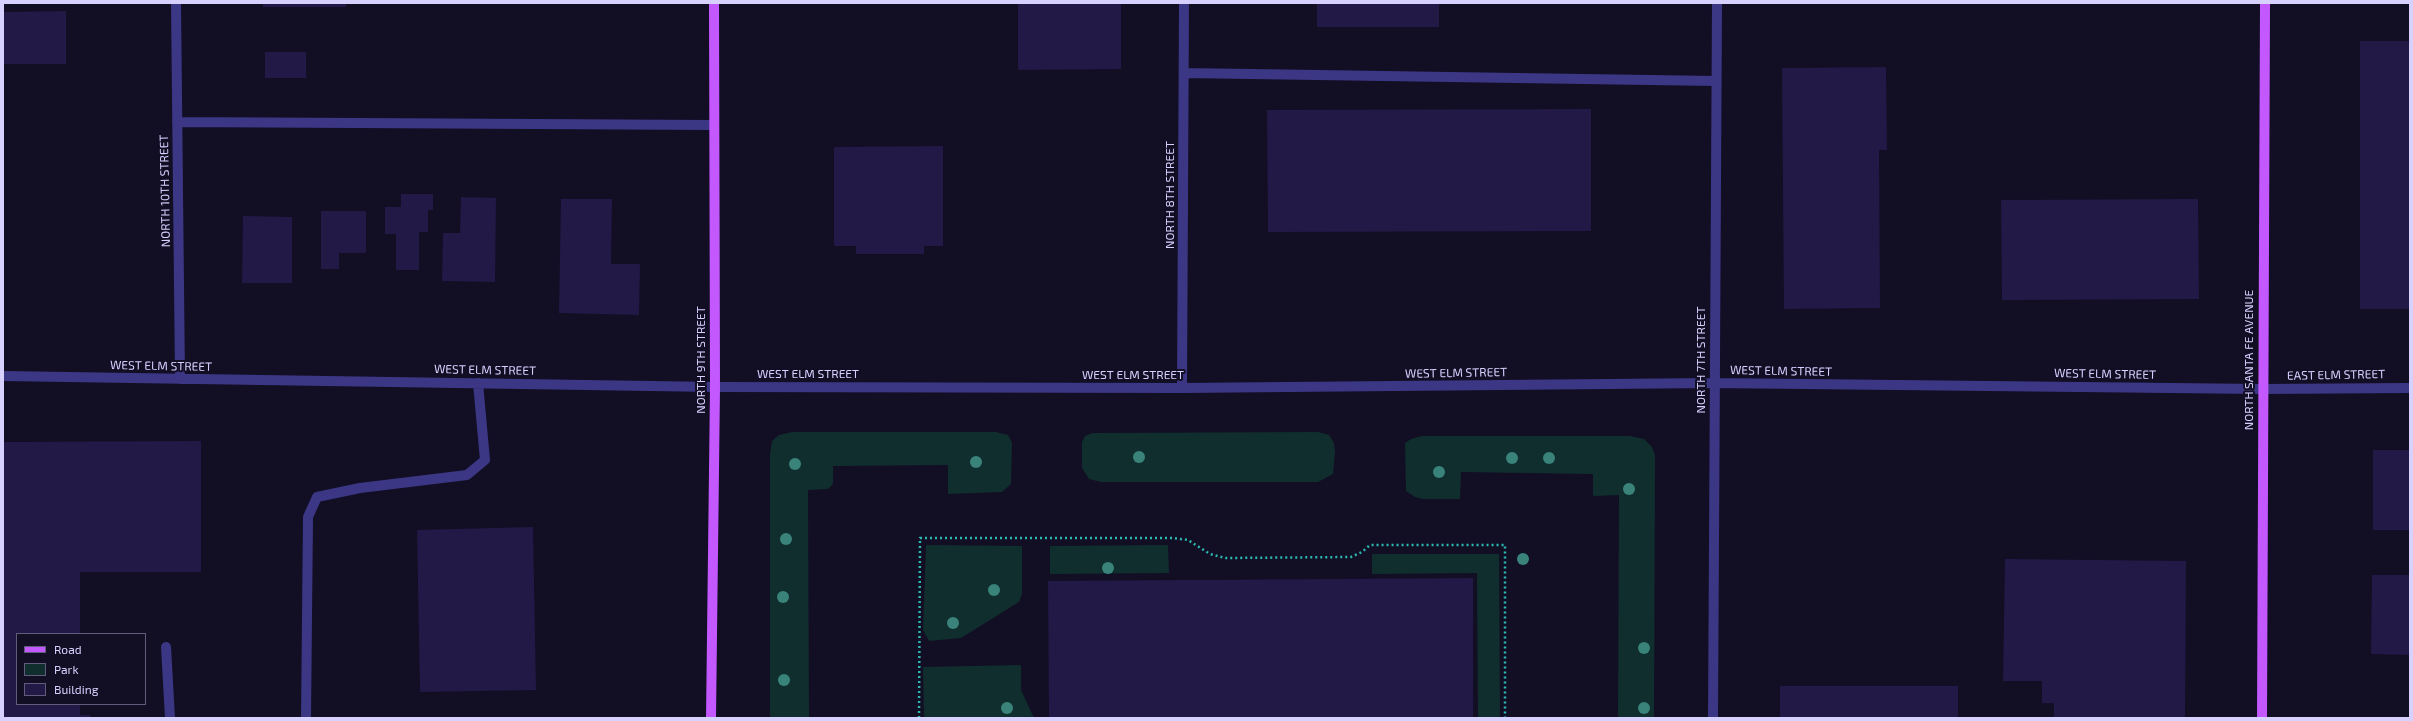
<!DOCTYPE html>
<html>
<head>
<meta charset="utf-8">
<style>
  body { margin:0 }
  #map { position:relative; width:2413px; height:721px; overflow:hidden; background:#120e24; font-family:"Exo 2",sans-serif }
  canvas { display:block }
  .frame { position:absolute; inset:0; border:4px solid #d7d1ff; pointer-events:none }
  .legend { position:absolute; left:16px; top:633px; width:130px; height:72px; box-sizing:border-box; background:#120e24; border:1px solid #615c7c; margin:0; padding:5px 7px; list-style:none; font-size:12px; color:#d7d1ff }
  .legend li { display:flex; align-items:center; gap:8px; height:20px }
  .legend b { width:20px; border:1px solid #615c7c }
</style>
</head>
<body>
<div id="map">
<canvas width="2413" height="721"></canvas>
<div class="frame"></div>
<ul class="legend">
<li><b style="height:5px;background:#c358ff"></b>Road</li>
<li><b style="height:11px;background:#112e2e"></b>Park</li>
<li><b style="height:11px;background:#231946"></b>Building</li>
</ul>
</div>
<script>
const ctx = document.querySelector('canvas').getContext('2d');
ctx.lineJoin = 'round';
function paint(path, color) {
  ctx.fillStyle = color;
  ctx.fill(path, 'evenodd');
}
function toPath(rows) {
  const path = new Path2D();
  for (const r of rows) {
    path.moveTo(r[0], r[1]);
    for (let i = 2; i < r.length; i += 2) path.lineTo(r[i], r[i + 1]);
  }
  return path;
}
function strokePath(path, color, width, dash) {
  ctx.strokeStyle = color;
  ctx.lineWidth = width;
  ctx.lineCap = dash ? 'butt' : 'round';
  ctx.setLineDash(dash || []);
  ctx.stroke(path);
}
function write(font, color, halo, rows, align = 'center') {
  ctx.font = font + ' "Exo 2",sans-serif';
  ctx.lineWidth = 4;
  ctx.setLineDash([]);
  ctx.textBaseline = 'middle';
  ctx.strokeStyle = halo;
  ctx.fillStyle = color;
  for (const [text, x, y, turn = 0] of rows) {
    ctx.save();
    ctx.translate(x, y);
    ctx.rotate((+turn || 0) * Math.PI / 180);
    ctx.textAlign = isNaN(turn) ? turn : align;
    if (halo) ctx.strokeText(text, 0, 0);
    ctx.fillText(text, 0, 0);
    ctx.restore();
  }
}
const green = toPath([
  [792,432,996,432,1008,435,1012,443,1011,484,1002,492,948,494,948,465,833,466,833,484,828,489,808,490,809,718,770,718,770,455,772,441,779,435],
  [1318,432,1329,435,1334,443,1335,452,1333,474,1318,482,1101,482,1089,479,1082,468,1082,442,1085,436,1093,433],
  [1422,436,1630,436,1644,439,1652,447,1655,455,1655,466,1654,718,1618,718,1619,495,1593,496,1593,474,1461,472,1460,499,1423,499,1415,497,1406,491,1405,443,1411,439],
  [926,545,1022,546,1022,594,1019,602,961,638,929,641,923,630],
  [1168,545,1169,573,1050,574,1050,546],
  [1372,554,1499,554,1500,718,1478,718,1477,573,1372,574],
  [1021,665,1021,690,1034,718,924,718,923,667]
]);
const building = toPath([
  [263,3,346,3,346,7,263,7],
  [1018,3,1121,3,1121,69,1018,70],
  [1317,3,1439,3,1439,27,1317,27],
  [66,11,66,64,3,64,3,12],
  [2360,41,2410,41,2410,309,2360,309],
  [265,52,306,52,306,78,265,78],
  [1886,67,1887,150,1879,150,1880,308,1784,309,1782,68],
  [1591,109,1591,231,1268,232,1267,110],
  [943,146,943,246,924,246,924,254,856,254,856,246,834,246,834,147],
  [401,194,433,194,433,210,428,210,428,232,419,232,419,270,396,270,396,234,385,234,385,207,401,207],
  [461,197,496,198,495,282,442,281,443,233,460,233],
  [561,199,612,199,611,264,640,264,639,315,559,313],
  [2198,199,2199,299,2002,300,2001,200],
  [321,211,366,211,366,253,339,253,339,269,321,269],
  [243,216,292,217,292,283,242,283],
  [201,441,201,572,80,572,80,634,17,634,17,704,80,704,80,715,90,715,90,718,3,718,3,442],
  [2373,450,2410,450,2410,530,2373,530],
  [533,527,536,690,420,692,417,530],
  [2005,559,2186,561,2185,718,2054,718,2054,703,2042,703,2042,681,2003,681],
  [2372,575,2410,575,2410,655,2371,654],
  [1473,578,1473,718,1049,718,1048,581],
  [1780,686,1958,686,1958,718,1780,718]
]);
const path = toPath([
  [919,718,920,538,1173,538,1188,540,1210,554,1225,558,1351,557,1362,552,1370,545,1505,545,1505,718]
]);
const minor = toPath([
  [176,3,180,379],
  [1184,73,1716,81],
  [177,122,714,125],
  [3,376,715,387,1182,388,1713,383,2262,389,2410,388],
  [1182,388,1184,3],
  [166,647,170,718],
  [306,718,308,517,317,497,360,488,467,475,485,460,478,383],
  [1713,718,1717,3]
]);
const major = toPath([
  [711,718,715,387,714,3],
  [2262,718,2265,3]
]);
const trees = [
  [1139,457],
  [1512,458],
  [1549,458],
  [976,462],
  [795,464],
  [1439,472],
  [1629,489],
  [786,539],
  [1523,559],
  [1108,568],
  [994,590],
  [783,597],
  [953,623],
  [1644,648],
  [784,680],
  [1007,708],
  [1644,708]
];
const streetNames = [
  ["NORTH 10TH STREET",165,191,-91],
  ["NORTH 8TH STREET",1170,195,-90],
  ["NORTH 9TH STREET",701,360,-90],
  ["NORTH 7TH STREET",1701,360,-90],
  ["NORTH SANTA FE AVENUE",2249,360,-90],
  ["WEST ELM STREET",161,366,1],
  ["WEST ELM STREET",485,370,1],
  ["WEST ELM STREET",1781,371,1],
  ["WEST ELM STREET",1456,373,-1],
  ["WEST ELM STREET",808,374],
  ["WEST ELM STREET",2105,374,1],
  ["WEST ELM STREET",1133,375],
  ["EAST ELM STREET",2336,375,-1]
];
paint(green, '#112e2e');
paint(building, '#231946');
strokePath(path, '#2bb9b2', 2.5, [2, 3]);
strokePath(minor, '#3c3785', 10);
strokePath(major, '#c358ff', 10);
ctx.fillStyle = '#39837b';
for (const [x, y] of trees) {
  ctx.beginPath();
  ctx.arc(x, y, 6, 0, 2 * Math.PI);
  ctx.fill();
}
write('12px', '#d7d1ff', '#120e24', streetNames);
</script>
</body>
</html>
